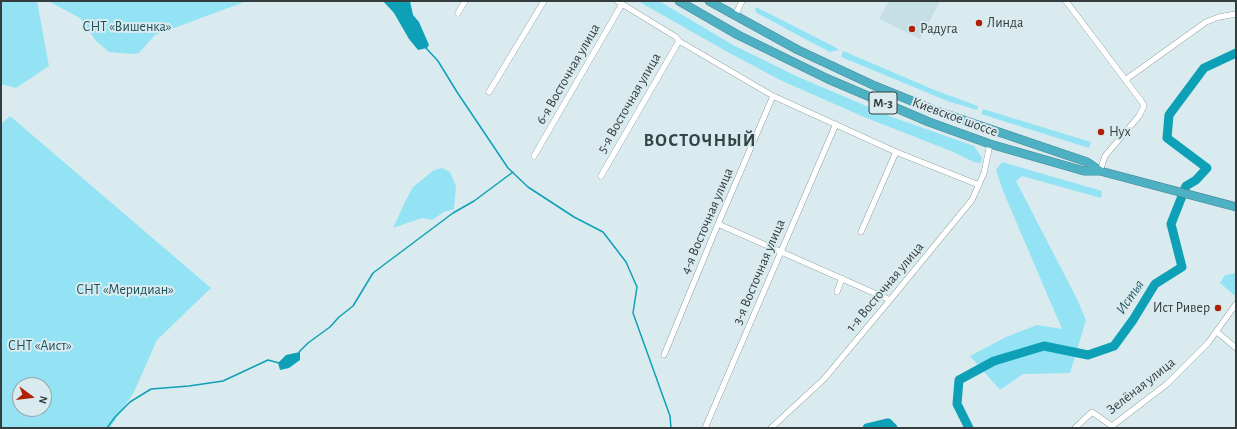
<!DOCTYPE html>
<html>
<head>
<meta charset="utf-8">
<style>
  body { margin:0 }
  #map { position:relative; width:1237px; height:429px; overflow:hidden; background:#d9ebef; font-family:"Alegreya Sans",sans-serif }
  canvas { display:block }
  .frame { position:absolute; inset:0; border:2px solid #353c3e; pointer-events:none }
  .north { position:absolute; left:12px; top:377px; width:40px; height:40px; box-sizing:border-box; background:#d9ebef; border:1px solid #97a5a8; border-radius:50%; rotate:105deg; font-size:11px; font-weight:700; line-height:16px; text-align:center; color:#353c3e }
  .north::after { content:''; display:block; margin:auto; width:14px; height:18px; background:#af2106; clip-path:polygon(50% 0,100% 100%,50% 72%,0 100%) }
</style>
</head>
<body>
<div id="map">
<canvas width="1237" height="429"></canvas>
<div class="frame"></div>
<div class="north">N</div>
</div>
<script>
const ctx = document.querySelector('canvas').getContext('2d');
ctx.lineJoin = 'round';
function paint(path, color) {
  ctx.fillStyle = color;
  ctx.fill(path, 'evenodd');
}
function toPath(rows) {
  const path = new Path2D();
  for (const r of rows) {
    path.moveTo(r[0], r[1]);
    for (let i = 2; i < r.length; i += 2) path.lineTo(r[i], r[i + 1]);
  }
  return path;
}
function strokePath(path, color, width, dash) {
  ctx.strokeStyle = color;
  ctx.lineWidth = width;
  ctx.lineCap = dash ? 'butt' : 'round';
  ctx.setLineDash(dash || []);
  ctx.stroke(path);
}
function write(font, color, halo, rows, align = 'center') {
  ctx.font = font + ' "Alegreya Sans",sans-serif';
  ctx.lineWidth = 4;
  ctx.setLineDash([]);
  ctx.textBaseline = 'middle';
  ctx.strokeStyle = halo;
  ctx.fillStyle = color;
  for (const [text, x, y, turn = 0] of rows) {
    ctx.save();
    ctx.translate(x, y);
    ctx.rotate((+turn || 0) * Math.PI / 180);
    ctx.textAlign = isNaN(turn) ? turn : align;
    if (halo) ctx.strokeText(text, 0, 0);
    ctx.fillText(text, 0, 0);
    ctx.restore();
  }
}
const built = toPath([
  [889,1,940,1,920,39,879,19]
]);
const green = toPath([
  [1,1,37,1,49,66,16,88,1,84],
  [48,1,247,1,155,35,139,53,133,54,109,52,96,41,80,18],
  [638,1,659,1,733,45,796,76,892,117,974,146,982,158,981,163,974,162,951,151,864,117,780,80,724,50],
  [756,7,835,47,839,50,830,52,805,39,757,13,755,10],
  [843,51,937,91,978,106,977,110,950,102,841,57],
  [983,109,1091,142,1089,148,981,114],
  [10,116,211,288,157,340,134,392,110,428,1,428,1,124],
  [20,385,44,385,44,409,20,409],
  [1002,162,1102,191,1101,198,1022,176,1016,181,1077,299,1086,320,1070,373,1023,374,1000,390,970,356,1006,337,1037,325,1062,329,1003,191,996,170],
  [442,168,450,172,456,186,454,209,444,212,432,220,422,218,393,228,406,200,413,187,434,170],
  [1236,273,1236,295,1234,295,1220,283,1225,275]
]);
const water = toPath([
  [383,1,410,1,413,15,419,22,429,45,427,48,418,50,409,39,394,13],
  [300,352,300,360,289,368,280,370,278,363,286,355]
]);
const stream = toPath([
  [426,48,438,61,457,92,508,168,528,187,574,217,603,232,626,262,637,287,633,313,670,416,671,428],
  [299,352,308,343,330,327,339,317,353,306,373,273,453,213,474,201,513,172],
  [107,428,115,417,130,402,151,389,189,386,223,381,268,360,279,363]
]);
const river = toPath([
  [867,428,888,423,893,428],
  [969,428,957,404,959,380,994,361,1044,346,1088,355,1114,346,1133,320,1155,284,1182,267,1171,224,1186,186,1196,180,1207,168,1167,138,1169,115,1204,68,1236,53]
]);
const minor = toPath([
  [617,1,676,37,679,41,773,96,896,152,979,185],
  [1066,1,1142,102,1144,106,1139,116,1105,156,1100,171],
  [458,13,465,1],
  [735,16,742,1],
  [1125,80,1206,22,1219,17,1236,14],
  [489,92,544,1],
  [534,156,622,4],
  [601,176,679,41],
  [718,224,890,300],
  [861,232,896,152],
  [837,292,842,278],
  [1217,332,1236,348],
  [664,355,718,224,773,96],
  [705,428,836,124],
  [771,428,824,379,890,300,972,200,984,173,990,144],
  [1075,428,1092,412,1112,426,1167,384,1208,343,1236,304]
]);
const highway = toPath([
  [679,1,738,35,828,79,929,122,990,144,1084,171,1100,171,1236,207],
  [709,1,798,50,875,86,934,110,1087,162,1100,171]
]);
const markers = [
  [979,23,4,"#af2106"],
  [912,29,4,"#af2106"],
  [1101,132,4,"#af2106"],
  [1218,308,4,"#af2106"]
];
const shields = [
  [883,103,28]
];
const shieldNames = [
  ["М-3",883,103]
];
const poiNames = [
  ["Линда",987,23],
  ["Радуга",920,29],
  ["Нух",1109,132],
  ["Ист Ривер",1210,308,"right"]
];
const parkNames = [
  ["СНТ «Вишенка»",127,27],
  ["СНТ «Меридиан»",125,290],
  ["СНТ «Аист»",40,346]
];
const streetNames = [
  ["6-я Восточная улица",568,74,-60],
  ["5-я Восточная улица",629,103,-60],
  ["Киевское шоссе",955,117,20],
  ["4-я Восточная улица",707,221,-67],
  ["3-я Восточная улица",759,272,-67],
  ["1-я Восточная улица",885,287,-50],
  ["Зелёная улица",1141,386,-38]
];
const waterNames = [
  ["Истья",1130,297,-56]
];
const districtNames = [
  ["ВОСТОЧНЫЙ",700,141]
];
paint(built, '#c5dfe5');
paint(green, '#94e3f4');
paint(water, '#0ea0b6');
strokePath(stream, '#0ea0b6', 1.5);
strokePath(river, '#0ea0b6', 9);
strokePath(minor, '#657578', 6);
strokePath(highway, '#458794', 9);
strokePath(minor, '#fff', 5.5);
strokePath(highway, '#4eb0c3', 8);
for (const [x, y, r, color] of markers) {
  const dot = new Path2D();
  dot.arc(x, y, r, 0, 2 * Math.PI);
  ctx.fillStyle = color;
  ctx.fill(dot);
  strokePath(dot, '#d9ebef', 1.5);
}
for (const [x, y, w] of shields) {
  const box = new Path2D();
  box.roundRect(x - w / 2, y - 11, w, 22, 3);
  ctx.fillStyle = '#d9ebef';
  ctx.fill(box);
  strokePath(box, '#353c3e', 1);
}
write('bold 13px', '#353c3e', null, shieldNames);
write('14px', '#353c3e', '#d9ebef', poiNames, 'left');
write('14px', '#1e525b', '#d9ebef', parkNames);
write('14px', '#353c3e', '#d9ebef', streetNames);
write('italic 15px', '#265963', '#d9ebef', waterNames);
ctx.letterSpacing = '1px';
write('bold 18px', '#344346', '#d9ebef', districtNames);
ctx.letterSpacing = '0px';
</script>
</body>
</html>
